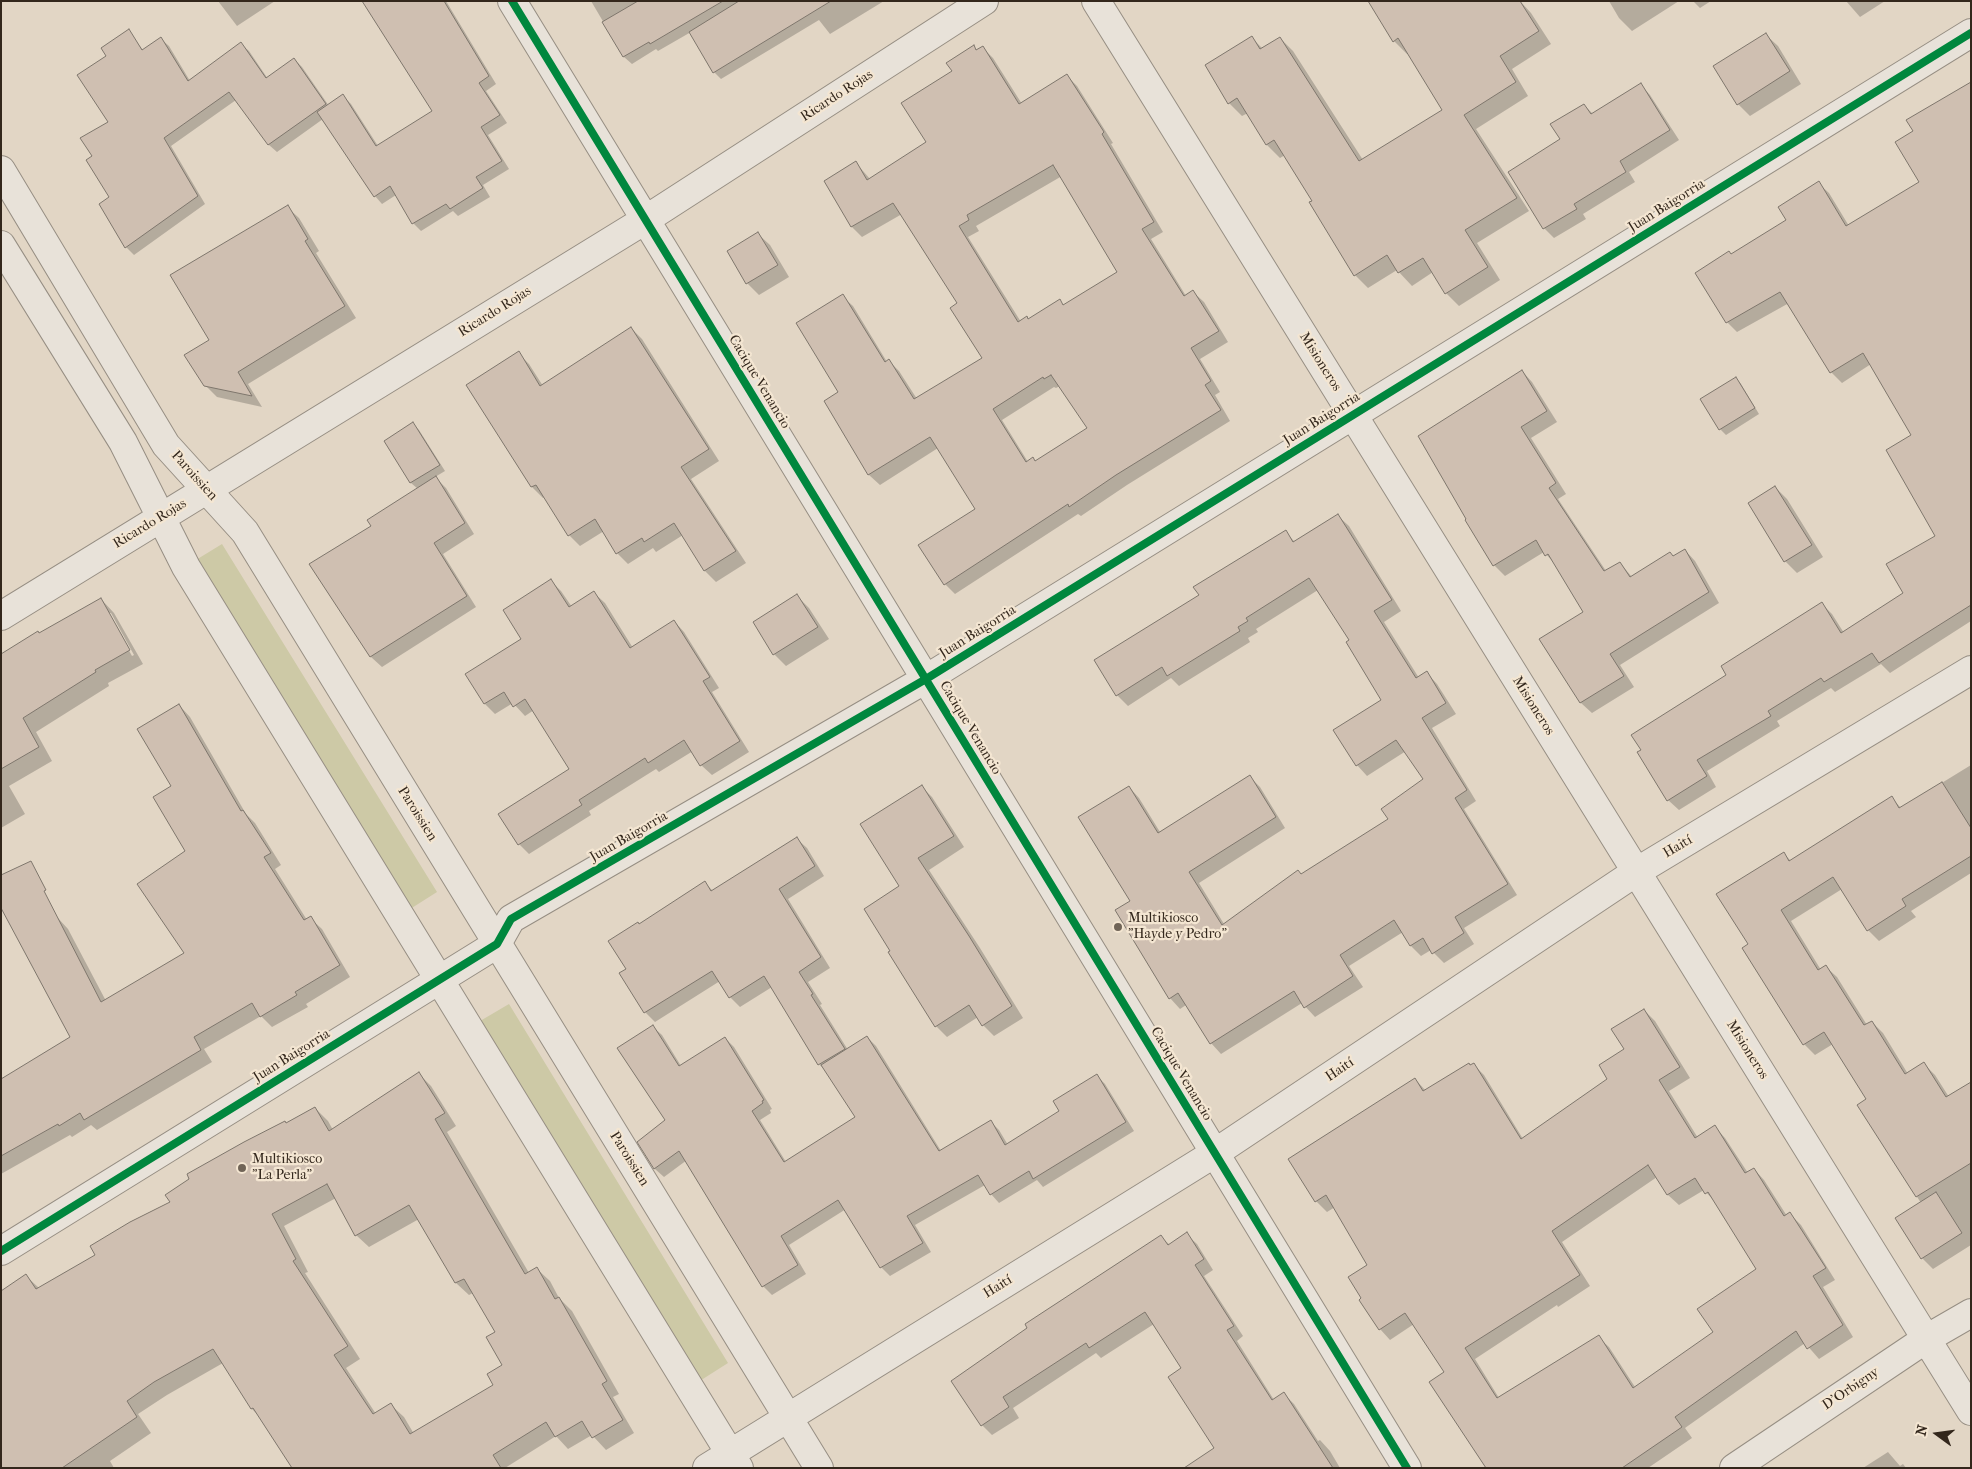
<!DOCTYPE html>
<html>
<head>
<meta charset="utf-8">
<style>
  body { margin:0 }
  #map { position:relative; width:1972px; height:1469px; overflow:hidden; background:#e2d6c5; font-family:"IM FELL French Canon",serif }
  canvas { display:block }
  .frame { position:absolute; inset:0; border:2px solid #33271c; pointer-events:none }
  .north { position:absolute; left:1912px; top:1409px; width:50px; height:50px; -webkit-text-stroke:4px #f4e6d2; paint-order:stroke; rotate:284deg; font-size:14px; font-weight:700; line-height:20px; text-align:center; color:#33271c }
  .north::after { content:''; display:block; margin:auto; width:18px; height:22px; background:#33271c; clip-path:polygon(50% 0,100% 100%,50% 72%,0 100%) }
</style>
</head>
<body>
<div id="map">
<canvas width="1972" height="1469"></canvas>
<div class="frame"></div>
<div class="north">N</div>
</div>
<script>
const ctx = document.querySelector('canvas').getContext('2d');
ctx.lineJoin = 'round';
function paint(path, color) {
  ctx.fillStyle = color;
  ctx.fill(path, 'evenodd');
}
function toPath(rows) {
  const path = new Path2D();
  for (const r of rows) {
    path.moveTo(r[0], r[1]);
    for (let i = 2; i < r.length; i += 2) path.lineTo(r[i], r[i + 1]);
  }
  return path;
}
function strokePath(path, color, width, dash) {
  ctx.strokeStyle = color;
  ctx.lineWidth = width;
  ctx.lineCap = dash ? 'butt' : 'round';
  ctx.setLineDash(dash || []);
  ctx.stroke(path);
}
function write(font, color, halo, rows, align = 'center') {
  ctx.font = font + ' "IM FELL French Canon",serif';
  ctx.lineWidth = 4.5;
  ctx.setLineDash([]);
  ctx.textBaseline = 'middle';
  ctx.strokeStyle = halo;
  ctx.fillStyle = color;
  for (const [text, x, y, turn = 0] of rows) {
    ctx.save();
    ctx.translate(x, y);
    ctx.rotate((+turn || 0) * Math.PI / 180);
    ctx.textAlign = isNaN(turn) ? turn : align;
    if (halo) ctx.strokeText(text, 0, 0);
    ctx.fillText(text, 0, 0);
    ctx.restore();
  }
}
const green = toPath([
  [222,544,437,892,407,911,191,563],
  [509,1004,728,1363,695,1384,475,1024]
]);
const shadow = toPath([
  [218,1,275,1,237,26],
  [373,1,446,1,496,84,486,91,507,123,488,135,509,169,483,185,490,197,458,216,453,211,421,231,413,223,396,195,382,204,375,196,323,119,277,152,269,145,236,100,171,146,205,204,134,255,126,247,111,198,93,156,109,122,108,57,128,31,143,50,161,39,169,46,190,81,241,44,249,51,268,79,294,59,302,67,329,106,343,96,351,104,378,146,434,112],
  [591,1,884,1,830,34,819,20,721,79,714,72,691,32,658,51,656,49,632,64,624,57],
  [1370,1,1520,1,1531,13,1551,44,1512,69,1528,96,1476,129,1529,211,1477,243,1500,280,1459,306,1446,293,1433,272,1412,286,1397,270,1368,288,1355,275,1311,203,1313,201,1285,155,1280,158,1267,145,1248,113,1242,116,1229,103,1252,38,1263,49,1280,38,1293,51,1363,160,1444,111,1409,53,1407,54,1394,41],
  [1609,1,1679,1,1632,31,1619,18],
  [1693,1,1711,1,1700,8],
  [1846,1,1885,1,1860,17],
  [1766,35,1778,46,1801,84,1750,116,1738,104],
  [973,47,977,51,983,48,993,58,1022,104,1067,76,1077,86,1113,143,1111,144,1163,232,1151,239,1186,296,1193,292,1204,302,1228,342,1200,359,1220,392,1215,395,1230,421,1127,485,1081,516,1078,514,955,594,945,584,977,509,938,448,880,485,869,475,826,401,840,392,842,296,853,306,887,362,889,361,899,371,917,399,984,358,959,303,902,214,862,237,852,227,825,181,856,163,870,179,927,143,954,71],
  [1062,176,1118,272,1065,306,1059,301,1029,320,1021,322,968,237,979,231,976,226],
  [1060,386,1089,429,1036,462,1028,462,1002,420,1054,387,1056,388],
  [1641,85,1650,95,1679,140,1629,172,1635,182,1583,214,1586,219,1554,238,1544,228,1561,140,1584,105,1593,114],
  [1971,148,1971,621,1890,673,1881,664,1835,692,1831,688,1777,721,1780,726,1707,771,1716,787,1679,810,1668,800,1727,675,1822,604,1832,614,1844,633,1904,594,1937,537,1913,436,1871,364,1842,383,1831,372,1789,303,1737,332,1727,322,1731,255,1788,220,1818,183,1829,193,1849,226,1920,183],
  [287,207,299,218,319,251,316,253,356,318,248,384,262,407,217,397,205,385],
  [758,234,770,245,789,277,759,295,747,283],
  [631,328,642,339,719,461,691,479,746,563,716,582,705,571,683,535,656,552,653,548,628,564,617,553,604,531,580,546,569,535,545,497,543,498,532,487,468,385,518,353,529,364,543,386],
  [1522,371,1532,382,1557,422,1531,438,1566,494,1558,499,1606,571,1620,563,1632,577,1685,550,1695,561,1719,603,1620,665,1634,687,1592,713,1581,703,1540,640,1585,612,1555,564,1544,552,1505,576,1494,565,1466,520],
  [1736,378,1741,384,1759,414,1726,435,1720,429,1701,400],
  [413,424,419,430,445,471,435,477,446,488,474,534,443,554,476,607,382,667,371,657,311,564,373,526,418,489,411,483,386,442],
  [1775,487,1787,499,1823,557,1797,573,1785,561],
  [1338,516,1349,526,1401,611,1384,622,1419,678,1427,673,1437,684,1456,714,1432,728,1476,801,1464,809,1517,895,1464,928,1474,944,1444,963,1431,950,1421,956,1411,946,1403,932,1349,966,1363,987,1315,1017,1302,1003,1221,1054,1211,1043,1186,1005,1180,1009,1170,998,1132,901,1129,787,1139,798,1160,832,1250,777,1260,787,1285,828,1199,883,1224,924,1389,819,1424,779,1406,751,1367,776,1357,765,1383,700,1350,641,1318,590,1256,629,1258,632,1248,638,1250,642,1179,686,1171,678,1128,706,1117,695,1200,596,1285,532,1295,542],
  [551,581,561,591,572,607,594,593,605,603,633,648,674,621,684,632,719,688,712,692,749,752,712,775,701,765,693,751,659,772,656,769,589,811,591,815,529,854,519,844,571,769,534,710,525,716,513,703,495,714,485,704,467,674,523,639],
  [797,596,809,608,829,639,786,666,774,654,755,623],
  [101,599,114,613,143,664,108,683,109,686,36,732,52,761,9,786,25,814,1,828,1,660,40,634],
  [108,613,111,613,134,655,132,656],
  [179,705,190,717,246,814,255,823,281,865,275,869,307,920,310,918,322,929,350,977,306,1004,308,1007,272,1027,261,1016,204,1049,212,1062,97,1130,91,1125,72,1137,70,1135,1,1174,1,1080,71,1038,57,917,68,929,106,1001,186,953,187,852,172,787],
  [1971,765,1971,873,1911,911,1916,917,1879,941,1868,930,1842,889,1791,921,1821,970,1826,967,1837,977,1867,1025,1872,1022,1883,1033,1908,1074,1924,1064,1935,1075,1949,1097,1971,1083,1971,1245,1933,1269,1922,1258,1921,1203,1859,1105,1868,1100,1833,1044,1815,1055,1804,1044,1750,945,1783,853,1791,861,1892,798,1901,808],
  [921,786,932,797,964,847,929,870,980,948,1023,1018,994,1036,983,1025,978,1017,947,1037,936,1026,892,951,901,886],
  [797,839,807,848,824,876,788,899,830,968,808,982,822,1004,820,1005,848,1050,867,1037,876,1046,941,1151,990,1121,999,1130,1008,1145,1061,1112,1097,1076,1105,1084,1134,1131,1043,1187,1037,1180,999,1203,991,1194,985,1185,915,1225,931,1252,890,1276,881,1267,846,1209,789,1245,806,1274,772,1295,763,1286,687,1160,664,1177,655,1169,639,1142,667,1121,653,1027,662,1035,681,1066,725,1038,734,1047,772,1109,770,1110,771,1113,760,1120,786,1162,856,1118,828,1073,819,1064,772,987,740,1007,730,997,720,981,655,1022,645,1012,628,970,640,925,705,883,713,891],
  [1644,1010,1655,1021,1690,1078,1669,1091,1698,1138,1715,1127,1725,1138,1748,1173,1754,1169,1764,1180,1787,1216,1790,1214,1801,1225,1835,1280,1823,1287,1853,1337,1819,1359,1805,1343,1685,1428,1692,1438,1648,1468,1487,1468,1445,1372,1414,1324,1390,1340,1380,1329,1369,1265,1335,1207,1327,1212,1316,1201,1415,1079,1426,1091,1473,1064,1484,1075,1523,1139,1609,1079],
  [1657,1177,1668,1195,1679,1205,1704,1190,1716,1203,1758,1269,1715,1332,1635,1387,1609,1347,1598,1337,1499,1398,1475,1359,1557,1305,1558,1307,1590,1286,1562,1242],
  [419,1074,431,1086,456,1126,447,1132,529,1273,537,1269,550,1281,559,1298,572,1311,619,1394,613,1397,634,1433,606,1450,592,1435,568,1449,556,1436,505,1468,289,1468,292,1466,259,1416,252,1409,223,1363,167,1395,138,1414,151,1433,110,1461,114,1468,1,1468,26,1276,39,1288,97,1256,287,1124,315,1108,328,1121,333,1130],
  [336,1198,356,1235,369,1247,419,1219,456,1283,469,1295,473,1293,497,1333,503,1366,495,1386,414,1434,404,1417,391,1405,376,1414,346,1368,360,1359,305,1273,308,1272,284,1226],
  [1186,1234,1197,1244,1213,1270,1204,1276,1243,1336,1237,1341,1274,1400,1284,1394,1294,1404,1318,1441,1320,1440,1330,1451,1340,1468,1186,1468,1216,1448,1182,1368,1154,1324,1101,1358,1096,1353,1013,1408,1019,1418,992,1435,982,1425,953,1381,1161,1237,1170,1245],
  [1888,1452,1900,1466,1903,1464,1906,1468,1863,1468]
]);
const building = toPath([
  [362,1,444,1,489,76,479,83,500,115,481,127,502,161,476,177,483,188,450,209,446,204,412,224,390,186,374,197,317,112,343,94,376,146,432,111,362,1],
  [638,1,723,1,650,44,649,42,623,57,602,22,638,1],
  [739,1,831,1,713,73,689,32,739,1],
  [1368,1,1520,1,1539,31,1500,56,1516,82,1464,115,1517,198,1465,230,1488,267,1445,294,1423,258,1398,273,1387,255,1354,276,1309,202,1312,201,1274,140,1266,145,1237,98,1228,104,1205,65,1252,36,1260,49,1280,37,1359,161,1442,110,1398,38,1393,42,1368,1],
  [129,29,142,50,161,37,188,81,241,42,266,78,294,58,326,104,268,145,229,92,164,138,198,196,125,248,99,204,109,197,86,160,92,156,80,138,108,122,77,75,106,56,101,48,129,29],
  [1766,33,1790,71,1737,105,1713,66,1766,33],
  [974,45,976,50,983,46,1019,104,1067,74,1104,132,1102,134,1154,222,1142,229,1184,296,1193,290,1219,331,1191,348,1211,381,1205,385,1221,410,1116,475,1069,507,1068,504,944,585,918,545,975,509,930,437,868,475,824,401,838,392,796,323,843,294,885,362,889,359,914,399,982,358,950,308,957,303,893,203,851,227,824,181,856,161,867,180,926,142,901,103,952,71,946,63,974,45],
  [1053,165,1117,272,1063,305,1060,299,1028,319,1027,316,1018,322,959,226,969,220,967,215,1053,165],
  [1051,375,1087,428,1035,461,1033,457,1026,462,993,409,1043,377,1044,379,1051,375],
  [1971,82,1971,605,1879,663,1872,653,1824,682,1821,678,1768,711,1771,716,1697,760,1707,776,1667,801,1637,752,1641,750,1631,735,1726,675,1721,666,1822,602,1841,633,1903,593,1886,564,1935,536,1886,450,1911,435,1863,353,1830,373,1780,292,1726,323,1695,273,1729,251,1731,254,1786,220,1778,207,1819,181,1846,226,1919,182,1895,142,1913,131,1906,120,1971,82],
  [1641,83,1670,130,1620,161,1626,172,1574,204,1577,209,1543,229,1508,172,1560,139,1550,124,1584,104,1591,114,1641,83],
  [288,205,308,239,305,241,345,306,238,372,252,396,204,386,184,355,209,340,170,275,288,205],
  [758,232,778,265,746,284,727,251,758,232],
  [631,327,709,449,681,467,736,551,704,571,674,523,644,542,642,538,616,554,595,519,568,536,536,485,531,487,466,385,519,351,540,386,631,327],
  [1522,370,1547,411,1521,427,1556,483,1549,488,1604,571,1620,562,1630,577,1670,552,1673,556,1685,549,1709,592,1610,654,1624,676,1580,703,1539,639,1583,612,1548,554,1545,556,1536,540,1493,566,1465,520,1466,519,1418,436,1522,370],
  [1736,377,1755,408,1719,430,1700,399,1736,377],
  [413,422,440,465,410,483,384,441,413,422],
  [436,476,465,523,434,543,467,596,370,657,309,564,371,526,367,520,436,476],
  [1775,486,1812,545,1784,562,1748,503,1775,486],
  [1338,514,1392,600,1374,611,1416,678,1427,671,1446,703,1422,718,1467,790,1455,798,1508,884,1455,917,1464,933,1432,954,1423,938,1410,946,1394,920,1340,955,1353,976,1304,1008,1294,991,1210,1044,1178,993,1169,999,1115,910,1130,901,1078,817,1129,786,1158,833,1250,775,1276,817,1189,872,1222,925,1298,870,1301,874,1388,819,1381,809,1423,779,1396,740,1356,766,1333,730,1381,700,1346,642,1349,640,1309,578,1246,618,1248,621,1238,627,1240,631,1167,676,1162,667,1116,696,1094,660,1199,595,1193,587,1286,530,1293,542,1338,514],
  [551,579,569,607,594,591,630,648,674,620,710,677,703,681,740,741,700,766,684,740,648,763,645,758,579,800,582,805,518,845,498,814,569,769,525,699,513,707,504,692,484,704,465,674,521,639,503,610,551,579],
  [797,594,818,627,773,655,753,622,797,594],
  [101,598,130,650,95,670,96,672,23,718,39,747,1,769,1,654,38,631,39,633,101,598],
  [179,704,241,811,243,810,271,853,264,857,304,920,311,916,340,965,295,992,297,995,260,1017,252,1003,194,1037,201,1050,84,1120,80,1113,59,1126,58,1124,1,1156,1,1079,70,1037,1,908,1,875,31,861,46,890,44,891,101,1002,184,953,137,884,185,851,153,797,171,786,137,729,179,704],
  [1942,782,1971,828,1971,856,1902,899,1906,906,1867,931,1833,877,1781,910,1818,970,1826,965,1864,1025,1872,1021,1905,1074,1924,1062,1946,1097,1971,1082,1971,1163,1916,1197,1857,1105,1866,1099,1824,1032,1803,1045,1742,948,1748,944,1716,894,1784,852,1789,861,1892,796,1899,808,1942,782],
  [922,785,954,836,918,858,969,936,1012,1006,982,1026,969,1005,935,1027,888,952,890,951,864,909,899,886,860,824,922,785],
  [797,837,815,866,779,889,821,957,799,972,813,994,811,995,845,1049,818,1065,764,976,729,998,712,971,644,1013,619,973,626,969,608,941,638,922,639,924,705,881,711,891,797,837],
  [1644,1009,1680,1067,1659,1080,1695,1138,1715,1125,1745,1173,1754,1168,1784,1216,1790,1212,1826,1268,1813,1276,1843,1325,1807,1349,1796,1331,1675,1417,1682,1427,1622,1468,1486,1468,1429,1382,1444,1372,1405,1313,1379,1330,1359,1300,1361,1298,1348,1277,1367,1265,1326,1195,1315,1202,1288,1159,1415,1078,1423,1091,1469,1063,1470,1065,1474,1063,1521,1139,1607,1079,1599,1065,1624,1049,1611,1029,1644,1009],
  [1648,1165,1667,1195,1695,1178,1705,1194,1708,1192,1756,1269,1697,1309,1713,1332,1633,1388,1599,1335,1497,1398,1465,1348,1580,1275,1552,1231,1648,1165],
  [653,1025,679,1066,725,1037,764,1100,762,1101,763,1103,752,1111,784,1162,855,1117,821,1065,867,1036,939,1151,991,1120,1005,1145,1059,1111,1053,1101,1097,1074,1126,1122,1033,1179,1029,1171,990,1195,978,1175,907,1216,923,1243,880,1268,838,1200,781,1236,798,1265,762,1287,679,1151,654,1169,637,1142,665,1120,617,1048,653,1025],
  [419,1072,445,1113,435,1119,525,1274,537,1267,555,1299,559,1297,607,1381,602,1384,623,1420,592,1438,582,1421,555,1437,546,1422,493,1455,501,1468,292,1468,253,1408,251,1409,213,1349,154,1382,127,1401,137,1417,62,1468,1,1468,1,1291,26,1274,36,1289,95,1255,90,1246,130,1222,170,1202,165,1195,189,1179,187,1174,244,1142,285,1121,286,1123,315,1107,329,1131,419,1072],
  [327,1184,355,1236,409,1205,455,1283,464,1279,495,1332,486,1337,502,1365,487,1374,493,1385,410,1434,391,1403,373,1414,334,1355,348,1346,293,1261,296,1259,272,1214,327,1184],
  [1936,1192,1962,1233,1921,1259,1895,1218,1936,1192],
  [1187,1232,1204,1259,1195,1265,1234,1326,1227,1330,1272,1400,1284,1392,1333,1468,1184,1468,1214,1448,1168,1377,1181,1368,1145,1312,1089,1348,1086,1343,1003,1397,1009,1407,981,1426,951,1381,1027,1328,1025,1324,1161,1235,1168,1245,1187,1232]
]);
const minor = toPath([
  [512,1,1407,1468],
  [1096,1,1971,1411],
  [1,170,166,445,245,532,819,1468],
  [1,245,123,442,186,567,739,1468],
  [1,616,645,220,984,1],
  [1,1251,497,944,511,919,926,679,1971,33],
  [707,1468,1215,1153,1636,872,1971,670],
  [1734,1468,1926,1339,1971,1313]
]);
const cycleway = toPath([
  [512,1,1407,1468],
  [1,1251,497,944,511,919,926,679,1971,33]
]);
const markers = [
  [1118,927,5,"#706457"],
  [242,1168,5,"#706457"]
];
const streetNames = [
  ["Ricardo Rojas",837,96,-33],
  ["Juan Baigorria",1667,206,-32],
  ["Ricardo Rojas",495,312,-32],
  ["Misioneros",1320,362,58],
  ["Cacique Venancio",759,382,59],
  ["Juan Baigorria",1322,419,-32],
  ["Paroissien",194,476,48],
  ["Ricardo Rojas",150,524,-31],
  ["Juan Baigorria",978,632,-32],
  ["Misioneros",1533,706,58],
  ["Cacique Venancio",970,728,59],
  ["Paroissien",417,814,58],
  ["Juan Baigorria",629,837,-30],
  ["Haití",1678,847,-31],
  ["Misioneros",1747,1050,58],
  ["Juan Baigorria",292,1056,-32],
  ["Haití",1340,1070,-34],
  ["Cacique Venancio",1181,1074,59],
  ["Paroissien",629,1159,58],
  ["Haití",998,1287,-32],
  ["D'Orbigny",1851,1389,-34]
];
const poiNames = [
  ["Multikiosco",1128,919],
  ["\"Hayde y Pedro\"",1128,935],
  ["Multikiosco",252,1160],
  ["\"La Perla\"",252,1176]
];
paint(green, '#cdc9a6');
paint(shadow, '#0003');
paint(building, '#cfbfb1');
strokePath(building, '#7e766c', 1);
strokePath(minor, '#968e83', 30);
strokePath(minor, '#e8e2d9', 28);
strokePath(cycleway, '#00873e', 8);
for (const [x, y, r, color] of markers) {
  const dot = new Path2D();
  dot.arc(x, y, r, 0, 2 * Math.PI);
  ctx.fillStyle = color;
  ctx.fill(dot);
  strokePath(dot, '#f4e6d2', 2);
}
write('14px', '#33271c', '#f4e6d2', streetNames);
write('14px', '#33271c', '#f4e6d2', poiNames, 'left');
</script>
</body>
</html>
